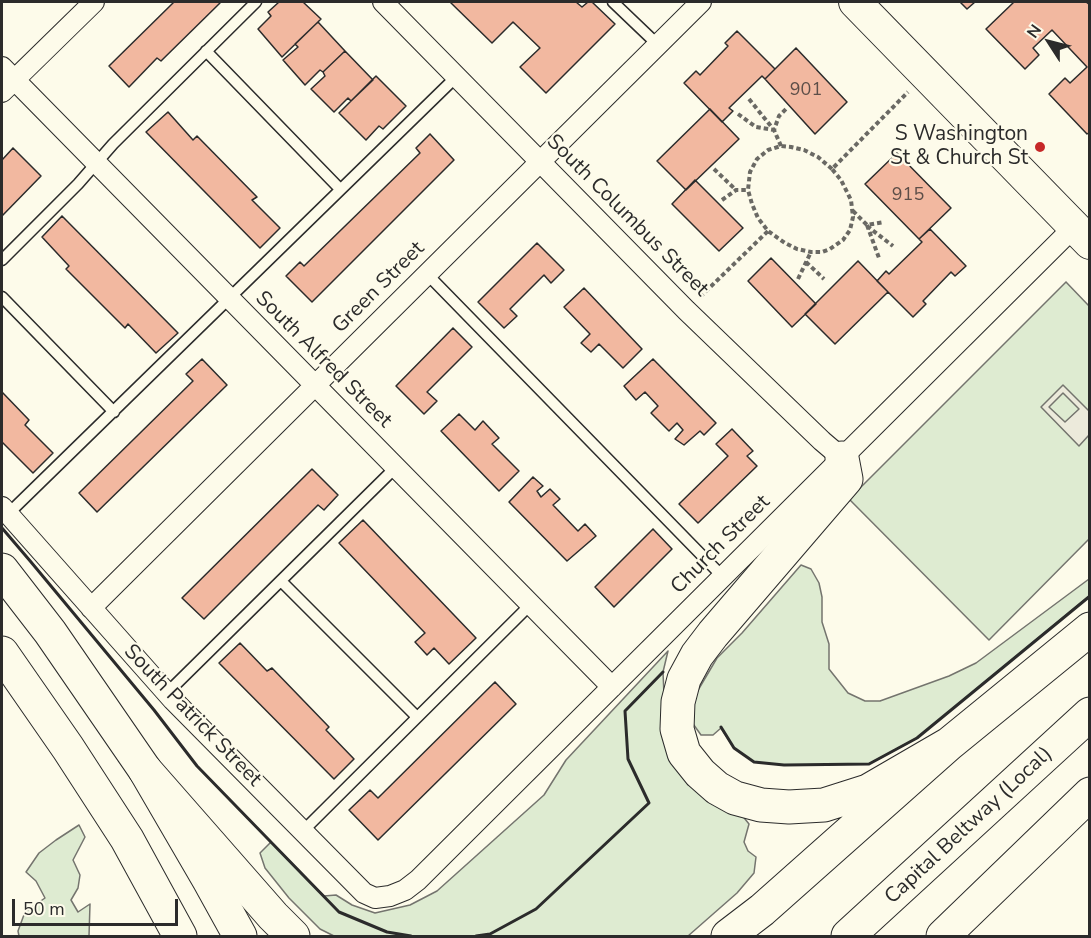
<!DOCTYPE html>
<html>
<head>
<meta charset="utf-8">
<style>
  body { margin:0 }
  #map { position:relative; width:1091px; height:938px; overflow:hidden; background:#fdfbea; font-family:"Nunito Sans",sans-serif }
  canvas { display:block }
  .frame { position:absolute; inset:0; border:3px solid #2b2b2b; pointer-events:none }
  .north { position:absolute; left:1019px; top:12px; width:60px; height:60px; -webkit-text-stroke:4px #fdfbea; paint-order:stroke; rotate:306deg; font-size:16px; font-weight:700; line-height:24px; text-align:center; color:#2b2b2b }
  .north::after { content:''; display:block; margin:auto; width:21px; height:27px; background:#2b2b2b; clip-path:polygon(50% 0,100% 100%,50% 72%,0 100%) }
  .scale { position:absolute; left:12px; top:899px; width:166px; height:27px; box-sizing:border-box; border:3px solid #2b2b2b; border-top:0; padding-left:8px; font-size:18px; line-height:21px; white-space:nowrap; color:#2b2b2b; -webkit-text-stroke:4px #fdfbea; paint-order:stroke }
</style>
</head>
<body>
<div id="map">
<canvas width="1091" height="938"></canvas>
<div class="frame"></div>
<div class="north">N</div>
<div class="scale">50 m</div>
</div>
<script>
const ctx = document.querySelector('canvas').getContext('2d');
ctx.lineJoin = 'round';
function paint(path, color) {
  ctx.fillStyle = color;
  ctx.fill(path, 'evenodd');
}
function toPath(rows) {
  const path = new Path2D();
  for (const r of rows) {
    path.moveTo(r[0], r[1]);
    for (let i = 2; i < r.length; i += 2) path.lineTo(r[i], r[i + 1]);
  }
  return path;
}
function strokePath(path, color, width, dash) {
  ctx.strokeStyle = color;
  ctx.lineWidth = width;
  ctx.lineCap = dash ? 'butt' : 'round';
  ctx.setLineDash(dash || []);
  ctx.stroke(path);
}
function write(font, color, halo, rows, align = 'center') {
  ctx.font = font + ' "Nunito Sans",sans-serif';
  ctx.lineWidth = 4.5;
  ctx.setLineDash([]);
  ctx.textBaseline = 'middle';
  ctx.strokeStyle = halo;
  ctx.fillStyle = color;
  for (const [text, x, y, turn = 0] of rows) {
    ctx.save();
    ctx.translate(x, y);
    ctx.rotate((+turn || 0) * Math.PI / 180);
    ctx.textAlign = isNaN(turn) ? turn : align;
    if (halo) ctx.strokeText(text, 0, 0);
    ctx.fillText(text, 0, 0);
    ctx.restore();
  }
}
const green = toPath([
  [1066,282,1089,306,1089,539,989,640,849,499,1066,282],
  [801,565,811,569,819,583,822,597,822,622,829,644,829,669,848,693,865,701,880,701,949,676,976,663,1089,579,1089,596,917,738,869,764,784,765,754,762,734,748,721,728,713,735,701,735,691,721,694,697,717,658,742,633,801,565],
  [668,651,663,672,664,695,693,786,718,807,741,814,749,824,744,842,748,851,756,857,754,873,737,893,688,936,334,936,320,929,289,898,265,868,260,853,271,842,324,896,336,895,352,905,375,913,410,905,437,891,544,795,566,760,668,651],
  [79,825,85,837,73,860,80,875,78,888,71,900,78,912,90,904,89,936,19,936,18,931,25,912,45,898,36,881,26,872,39,853,56,840,79,825]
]);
const parking = toPath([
  [1063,385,1089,411,1089,435,1079,446,1041,407,1063,385],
  [1063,393,1079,409,1065,422,1049,407,1063,393]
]);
const building = toPath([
  [174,2,218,2,220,3,161,61,157,58,129,87,109,66,174,2],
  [279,2,303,2,321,19,282,57,258,29,271,16,268,12,279,2],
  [450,2,576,2,582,7,588,2,592,2,615,24,546,93,520,67,540,48,513,22,492,43,450,2],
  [960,2,975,2,967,9,960,2],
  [1014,2,1086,2,1090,5,1090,132,1087,134,1049,94,1065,78,1070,83,1087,67,1052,30,1033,48,1039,55,1025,69,986,29,1014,2],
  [318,22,345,51,323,72,320,70,305,85,283,60,298,47,295,44,318,22],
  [737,31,775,69,765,79,762,76,729,108,733,111,722,122,684,83,696,71,700,75,728,46,725,43,737,31],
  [796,48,847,102,815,134,765,79,796,48],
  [345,51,373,80,351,101,348,98,334,112,311,89,325,76,323,72,345,51],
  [376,76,406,106,383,129,379,126,366,140,339,113,376,76],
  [710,109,739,139,686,190,657,161,710,109],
  [168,112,193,140,197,136,257,197,252,200,280,228,260,248,146,132,168,112],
  [430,134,454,160,312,302,286,276,300,262,304,266,420,153,416,148,430,134],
  [13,148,41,176,2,216,2,160,13,148],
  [897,153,951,208,919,239,865,184,897,153],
  [695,180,743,228,719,251,672,204,695,180],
  [62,216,178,333,156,353,128,324,125,328,66,269,69,266,42,237,62,216],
  [930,229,966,266,955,276,951,272,923,301,926,304,913,317,877,281,886,271,889,274,922,242,919,239,930,229],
  [537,243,564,270,551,283,544,275,510,309,517,316,504,328,478,302,537,243],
  [771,258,816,304,792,327,748,281,771,258],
  [858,261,888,292,835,344,805,314,858,261],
  [584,288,642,349,623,368,599,344,591,352,581,343,590,334,564,307,584,288],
  [453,328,472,347,427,392,437,401,424,414,396,386,453,328],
  [202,359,227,385,97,512,79,493,193,381,186,374,202,359],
  [653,359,716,423,704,435,700,431,684,445,675,439,683,430,677,423,669,431,651,413,658,406,645,392,636,400,624,386,653,359],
  [2,392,29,420,25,425,53,453,33,473,2,442,2,392],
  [459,414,475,430,483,421,499,438,492,444,519,471,499,491,441,431,459,414],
  [732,429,753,451,747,456,757,466,698,523,679,504,728,456,716,444,732,429],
  [312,469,338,495,324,510,318,505,204,619,182,598,312,469],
  [533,477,543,486,537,491,541,497,550,489,560,499,553,505,578,531,585,524,596,536,567,561,509,502,533,477],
  [363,520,476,638,449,664,434,648,427,655,415,642,425,633,339,543,363,520],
  [653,529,672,549,614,607,595,587,653,529],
  [240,643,267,671,272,668,329,727,326,730,354,759,334,779,219,663,240,643],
  [495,682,516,704,378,840,349,810,370,790,378,798,495,682]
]);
const path = toPath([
  [749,99,774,130],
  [738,114,756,127,774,130],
  [781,146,774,130,779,116,786,109],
  [714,169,736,190],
  [832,169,818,157,804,150,791,147,781,146,768,150,757,159,750,172,748,190,752,204,758,218,768,231,785,243,797,249,811,252,822,252,830,249,843,240,850,230,853,217,851,200,841,180,832,169,908,92],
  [722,200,736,190,748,190],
  [853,211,867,225,884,222],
  [867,225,879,258],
  [867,226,893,246],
  [806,262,824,279],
  [798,279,811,252],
  [700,297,768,231]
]);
const service = toPath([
  [613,2,658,45],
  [206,51,340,189],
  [2,260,78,184,113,144,256,2],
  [427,274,723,577],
  [2,297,114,412],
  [8,514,456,77],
  [281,581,417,717],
  [167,693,395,468],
  [303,831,531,604]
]);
const minor = toPath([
  [383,2,686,310,822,441,842,458],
  [2,67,612,687],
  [2,92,94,2],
  [2,507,173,700,364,893,375,898,390,896,405,890,418,880,1074,227],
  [91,608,701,2]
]);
const primary = toPath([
  [855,2,1090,243]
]);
const trunk = toPath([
  [2,570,50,632,145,770,209,880,240,936],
  [2,653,68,748,127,839,180,936]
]);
const motorway = toPath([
  [842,458,846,479,713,634,697,655,684,679,678,702,677,729,684,753,700,773,717,788,735,798,761,805,789,807,824,805,868,791,949,744],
  [145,770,273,916,293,936],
  [728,936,762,910,949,744,1090,629],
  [848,936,1090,714],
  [943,936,1090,794]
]);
const wall = toPath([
  [2,528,31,562,154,710,197,766,339,912,387,932,411,936],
  [721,727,734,748,754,762,784,765,869,764,917,738,1090,596],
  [476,936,490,934,536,909,649,803,628,759,625,711,663,672]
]);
const markers = [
  [1040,147,6,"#c62828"]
];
const numberNames = [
  ["901",806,91],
  ["915",908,196]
];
const poiNames = [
  ["S Washington",1028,135],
  ["St & Church St",1028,159]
];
const streetNames = [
  ["South Columbus Street",627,216,45],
  ["Green Street",379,288,-45],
  ["South Alfred Street",323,360,45],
  ["Church Street",721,545,-45],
  ["South Patrick Street",192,716,46],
  ["Capital Beltway (Local)",969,826,-43]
];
paint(green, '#deebd1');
strokePath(green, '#74746e', 1.5);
paint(parking, '#eceadb');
strokePath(parking, '#74746e', 1.5);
paint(building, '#f2b8a0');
strokePath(building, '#2b2b2b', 1.5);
strokePath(service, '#2b2b2b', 13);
strokePath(minor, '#2b2b2b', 22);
strokePath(primary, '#2b2b2b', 34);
strokePath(trunk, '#2b2b2b', 35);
strokePath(motorway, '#2b2b2b', 35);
strokePath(path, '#6a6964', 4, [4.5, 3]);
strokePath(service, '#fdfbea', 10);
strokePath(minor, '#fdfbea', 20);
strokePath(primary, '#fdfbea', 32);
strokePath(trunk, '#fdfbea', 33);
strokePath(motorway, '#fdfbea', 33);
strokePath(wall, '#2b2b2b', 3);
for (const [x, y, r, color] of markers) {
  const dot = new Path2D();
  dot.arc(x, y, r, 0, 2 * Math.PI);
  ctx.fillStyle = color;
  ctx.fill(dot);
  strokePath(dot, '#fdfbea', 2);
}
write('18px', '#5d4e48', null, numberNames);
write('21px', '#2b2b2b', '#fdfbea', poiNames, 'right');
write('21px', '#2b2b2b', '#fdfbea', streetNames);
</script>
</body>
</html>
